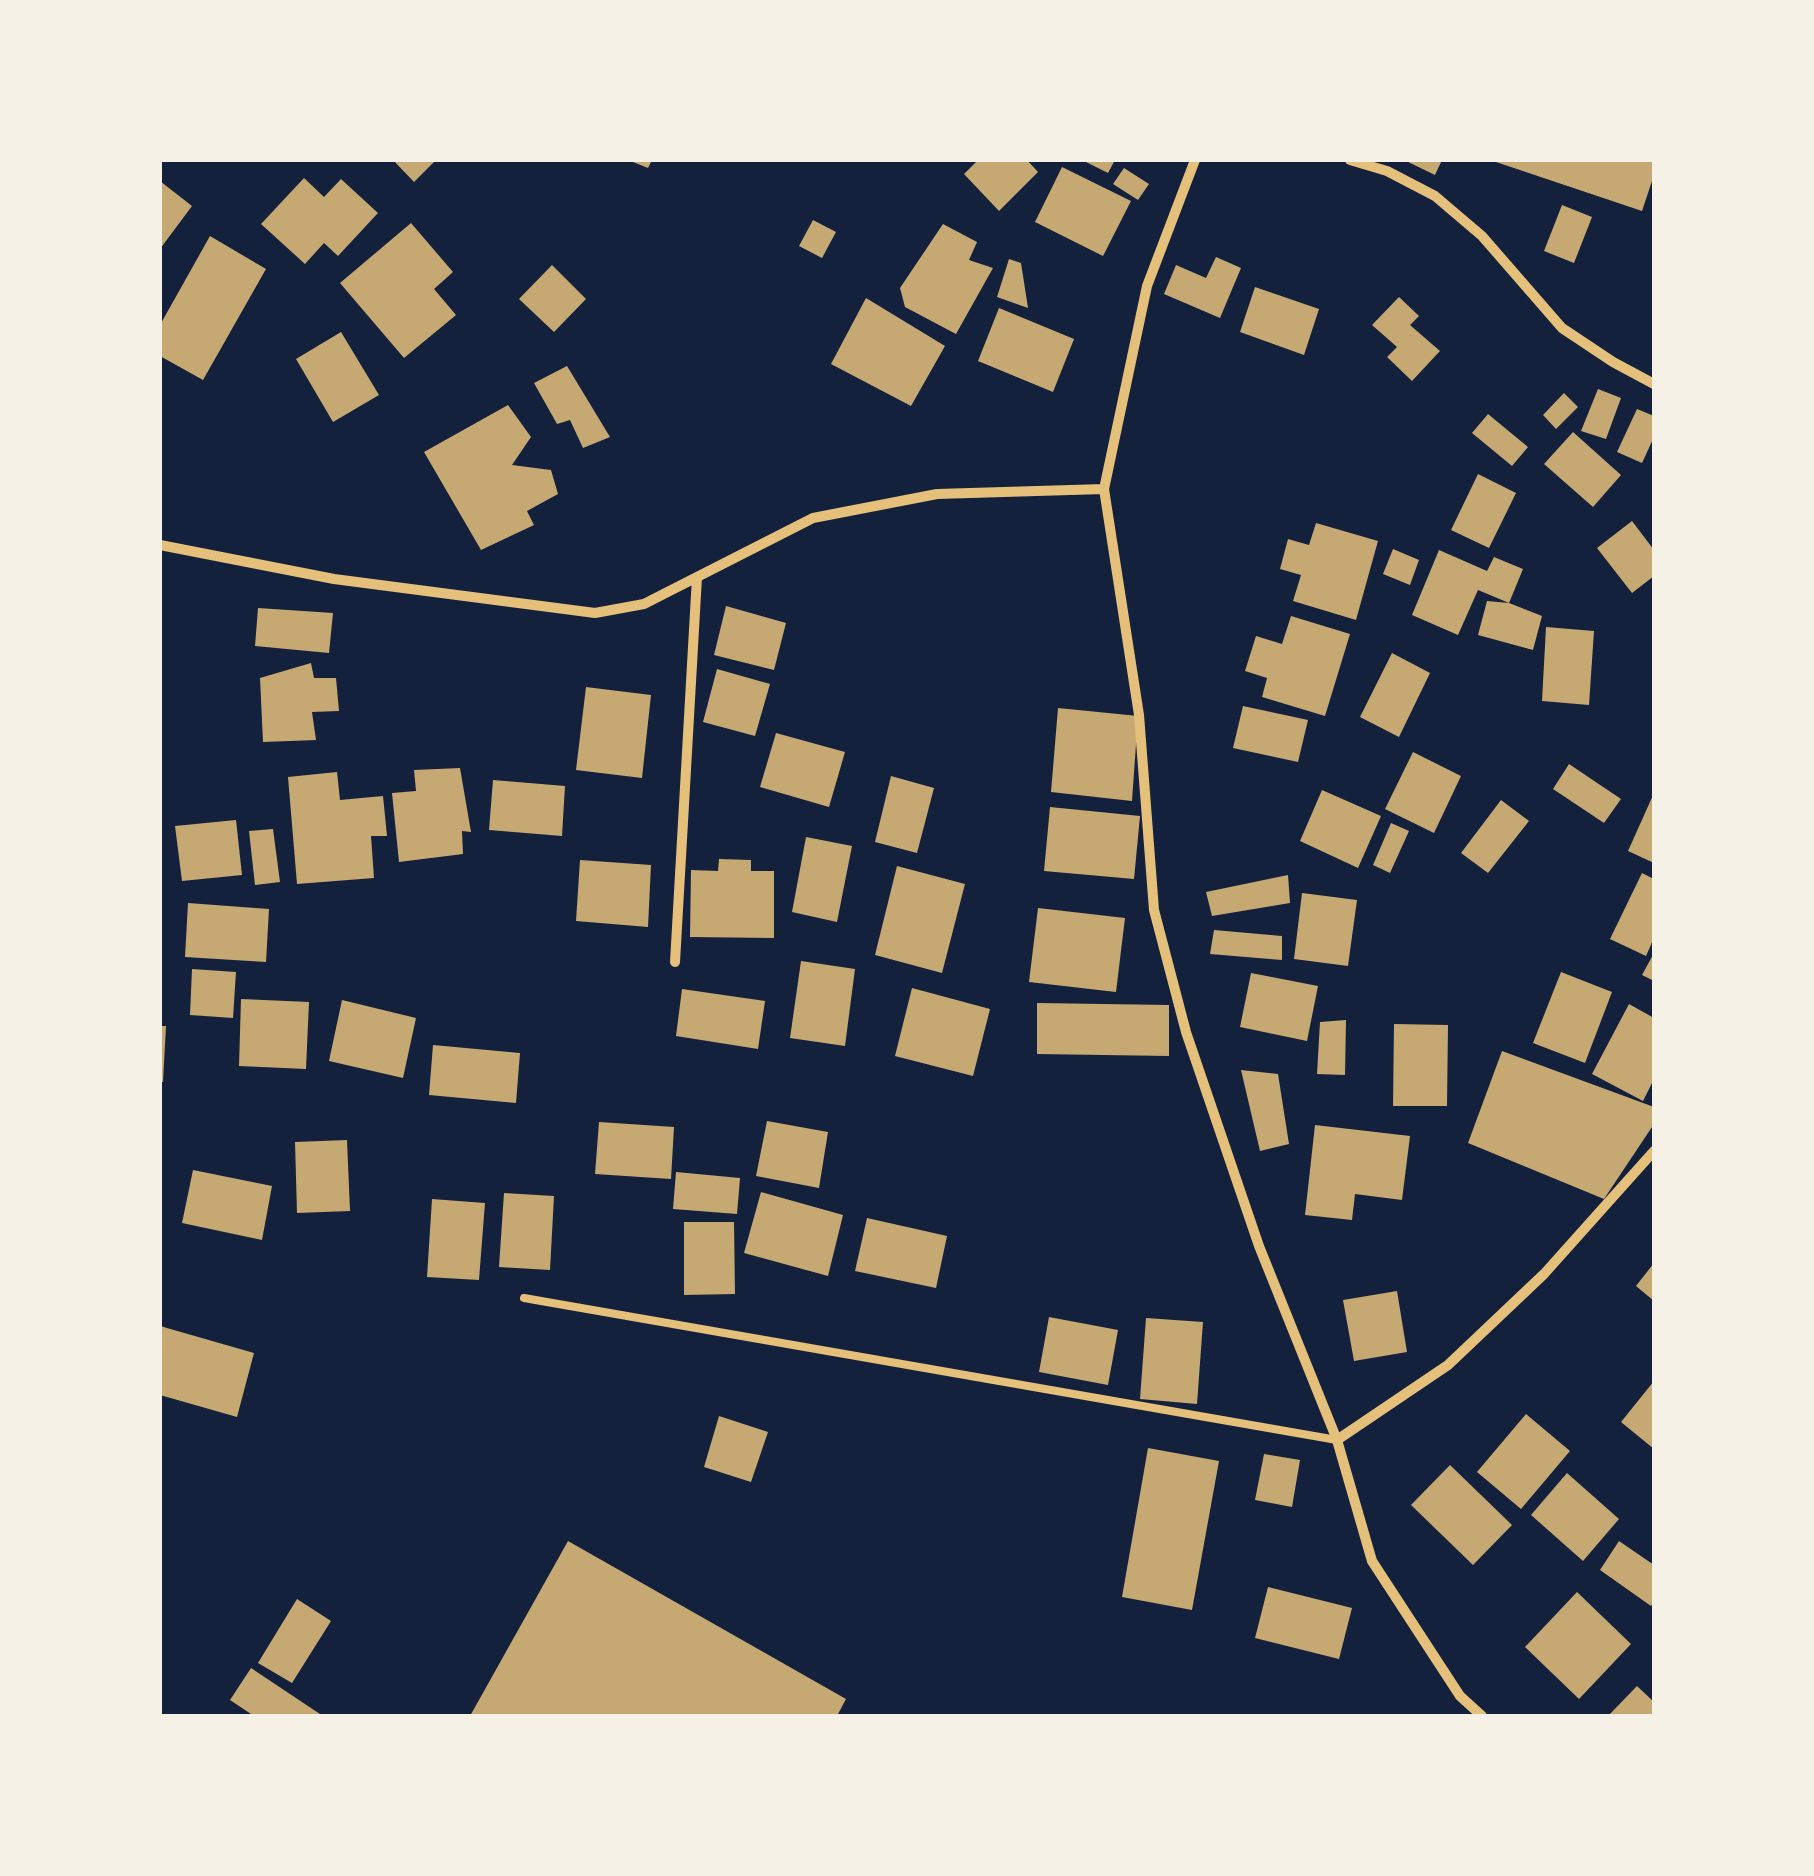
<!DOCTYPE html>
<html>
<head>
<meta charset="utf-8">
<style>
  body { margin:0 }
  #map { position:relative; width:1814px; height:1876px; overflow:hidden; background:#14213d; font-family:Mulish,sans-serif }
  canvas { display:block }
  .frame { position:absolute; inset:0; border:162px solid #f6f1e7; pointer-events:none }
</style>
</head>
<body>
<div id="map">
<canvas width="1814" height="1876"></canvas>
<div class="frame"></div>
</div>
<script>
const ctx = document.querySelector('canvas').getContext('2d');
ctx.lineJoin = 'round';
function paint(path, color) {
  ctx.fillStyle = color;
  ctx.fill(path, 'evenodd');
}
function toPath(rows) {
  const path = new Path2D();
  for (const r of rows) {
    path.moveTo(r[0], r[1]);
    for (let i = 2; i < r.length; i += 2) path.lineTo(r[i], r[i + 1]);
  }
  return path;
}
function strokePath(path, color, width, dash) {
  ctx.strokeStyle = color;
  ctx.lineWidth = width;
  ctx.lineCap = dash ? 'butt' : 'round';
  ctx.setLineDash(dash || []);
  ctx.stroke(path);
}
const building = toPath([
  [393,160,436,160,414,182],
  [628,160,652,160,648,168],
  [978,160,1027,160,1038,172,999,211,964,174],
  [1082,160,1115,160,1108,173],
  [1404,160,1442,160,1435,175],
  [1654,160,1654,175,1642,211,1493,161],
  [1062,167,1131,201,1103,256,1035,222],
  [1124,168,1149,184,1138,200,1113,184],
  [304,178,324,197,341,179,378,213,338,256,324,243,305,264,261,224],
  [160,181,192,206,160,249],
  [1562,205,1592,217,1574,263,1544,251],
  [813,220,836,232,822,258,799,246],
  [411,223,453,272,434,289,456,315,404,358,340,283],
  [943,224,977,242,969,260,993,268,956,334,905,307,900,288],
  [210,236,266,269,203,380,160,356,160,325],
  [1216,257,1241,268,1220,318,1164,294,1176,265,1206,278],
  [1009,259,1021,263,1028,308,997,297],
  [552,265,586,299,554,332,519,299],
  [1255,287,1319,309,1304,355,1240,332],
  [1399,297,1419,316,1410,325,1440,351,1412,381,1387,357,1397,347,1372,325],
  [866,298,945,346,911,406,831,364],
  [999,308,1074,339,1053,392,978,361],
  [341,332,379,395,333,422,296,359],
  [567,366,610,437,583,448,570,420,557,424,534,383],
  [1598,389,1621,398,1606,439,1581,431],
  [1564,393,1578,407,1556,429,1543,415],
  [508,405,531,437,512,465,551,470,558,494,527,511,534,525,481,550,424,452],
  [1637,409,1654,416,1654,437,1642,463,1617,452],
  [1488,414,1528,447,1512,466,1472,433],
  [1573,432,1621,475,1593,507,1544,464],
  [1478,474,1516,493,1489,548,1451,530],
  [1632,521,1654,550,1654,576,1632,593,1597,548],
  [1316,523,1378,541,1356,620,1293,601,1301,575,1280,569,1288,539,1309,545],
  [1393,549,1419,560,1410,585,1383,574],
  [1439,550,1487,571,1494,557,1523,569,1509,603,1478,590,1458,635,1412,615],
  [1487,601,1509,603,1542,616,1533,650,1478,635],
  [726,606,786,623,774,670,714,655],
  [258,608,333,613,329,653,255,646],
  [1291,616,1350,634,1325,716,1262,697,1267,678,1245,671,1256,636,1282,644],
  [1546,627,1594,631,1589,705,1542,701],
  [1392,653,1430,673,1399,737,1360,717],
  [311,663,314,678,336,678,339,711,312,712,316,740,263,742,260,678],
  [717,669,770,684,755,736,703,722],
  [586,687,651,695,642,778,576,770],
  [1243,706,1308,720,1298,762,1233,748],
  [1058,708,1138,716,1132,801,1051,792],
  [776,733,845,752,829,807,760,787],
  [1413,752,1461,776,1434,833,1385,809],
  [1569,764,1621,799,1604,823,1553,789],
  [460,768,471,832,462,831,463,854,399,862,392,793,416,791,414,770],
  [337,772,340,800,383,796,387,836,371,836,374,878,297,884,288,777],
  [891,776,934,788,917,853,875,842],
  [493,780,565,786,562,836,489,830],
  [1322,790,1381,816,1358,868,1300,841],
  [1654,793,1654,863,1628,851],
  [1501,800,1529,821,1488,873,1461,853],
  [1050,807,1140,816,1134,879,1044,871],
  [236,820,242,875,182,881,175,826],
  [1391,823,1409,831,1390,873,1373,865],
  [273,829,280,882,255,885,249,831],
  [806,837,852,846,837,922,792,912],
  [719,859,751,860,751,871,774,871,774,938,690,937,691,870,718,871],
  [580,860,651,865,648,927,576,921],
  [897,866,965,884,942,973,875,955],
  [1642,873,1654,879,1654,938,1646,956,1610,939],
  [1288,875,1290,903,1212,916,1206,892],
  [1302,893,1357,900,1348,966,1294,959],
  [188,903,269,909,266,962,185,957],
  [1038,908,1125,918,1116,992,1029,982],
  [1214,930,1282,936,1282,960,1210,954],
  [1654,953,1654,981,1642,975],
  [801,961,855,969,845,1046,790,1038],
  [192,969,236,972,233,1018,190,1015],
  [1561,972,1612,992,1585,1063,1533,1043],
  [1251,973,1318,986,1307,1041,1240,1027],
  [912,988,990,1009,973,1076,895,1056],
  [682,989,765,1001,758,1049,676,1036],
  [241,999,309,1002,306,1069,239,1066],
  [342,1000,416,1018,403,1078,329,1061],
  [1037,1003,1169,1005,1169,1056,1037,1054],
  [1629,1004,1654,1018,1654,1079,1643,1101,1592,1074],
  [1346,1020,1345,1075,1317,1074,1320,1022],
  [1394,1024,1448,1025,1447,1106,1393,1106],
  [160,1026,166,1026,163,1082,160,1082],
  [433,1045,520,1053,516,1103,429,1095],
  [1502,1051,1654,1107,1654,1124,1604,1199,1468,1143],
  [1241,1070,1278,1074,1289,1144,1260,1151],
  [767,1121,828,1132,819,1188,756,1176],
  [599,1122,674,1127,671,1179,595,1174],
  [1315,1125,1410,1136,1402,1200,1355,1194,1352,1220,1305,1215],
  [347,1140,350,1211,297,1213,295,1142],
  [193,1170,272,1186,262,1240,182,1223],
  [676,1172,740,1178,737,1214,673,1209],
  [761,1192,843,1215,828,1276,744,1253],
  [504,1193,554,1196,550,1270,499,1267],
  [432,1199,485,1203,479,1280,427,1277],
  [867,1218,947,1236,936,1288,855,1271],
  [684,1222,734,1222,735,1294,684,1295],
  [1654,1263,1654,1301,1636,1286],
  [1397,1291,1407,1352,1354,1361,1343,1300],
  [1049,1317,1118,1330,1108,1385,1039,1372],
  [1146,1318,1203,1322,1197,1404,1140,1399],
  [160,1326,254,1353,237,1417,160,1395],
  [1654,1381,1654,1449,1621,1422],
  [1526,1414,1570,1451,1521,1509,1477,1472],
  [719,1416,768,1432,751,1482,704,1467],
  [1148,1448,1219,1461,1192,1610,1122,1597],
  [1264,1454,1300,1460,1292,1507,1255,1500],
  [1450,1465,1512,1525,1473,1565,1411,1505],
  [1567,1473,1619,1519,1583,1561,1531,1515],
  [568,1541,846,1699,837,1716,470,1716],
  [1619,1541,1654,1565,1654,1601,1651,1606,1600,1570],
  [1268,1587,1352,1608,1339,1659,1255,1638],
  [1577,1592,1631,1644,1579,1699,1525,1647],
  [297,1599,331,1621,292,1683,258,1663],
  [251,1668,323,1716,254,1716,230,1700],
  [1637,1686,1654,1702,1654,1716,1608,1716]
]);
const service = toPath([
  [524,1298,1337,1440]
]);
const minor = toPath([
  [1195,160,1147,286,1104,489,1139,715,1154,910,1186,1032,1259,1246,1337,1440,1372,1561,1460,1696,1482,1716],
  [1350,160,1387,171,1435,196,1482,236,1562,328,1613,362,1654,384],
  [160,545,334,579,595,613,644,604,813,518,937,494,1104,489],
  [675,962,697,577],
  [1337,1440,1448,1365,1544,1274,1654,1151]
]);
paint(building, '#c6a872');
strokePath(service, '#e5c07b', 8);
strokePath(minor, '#e5c07b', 10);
</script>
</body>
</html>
